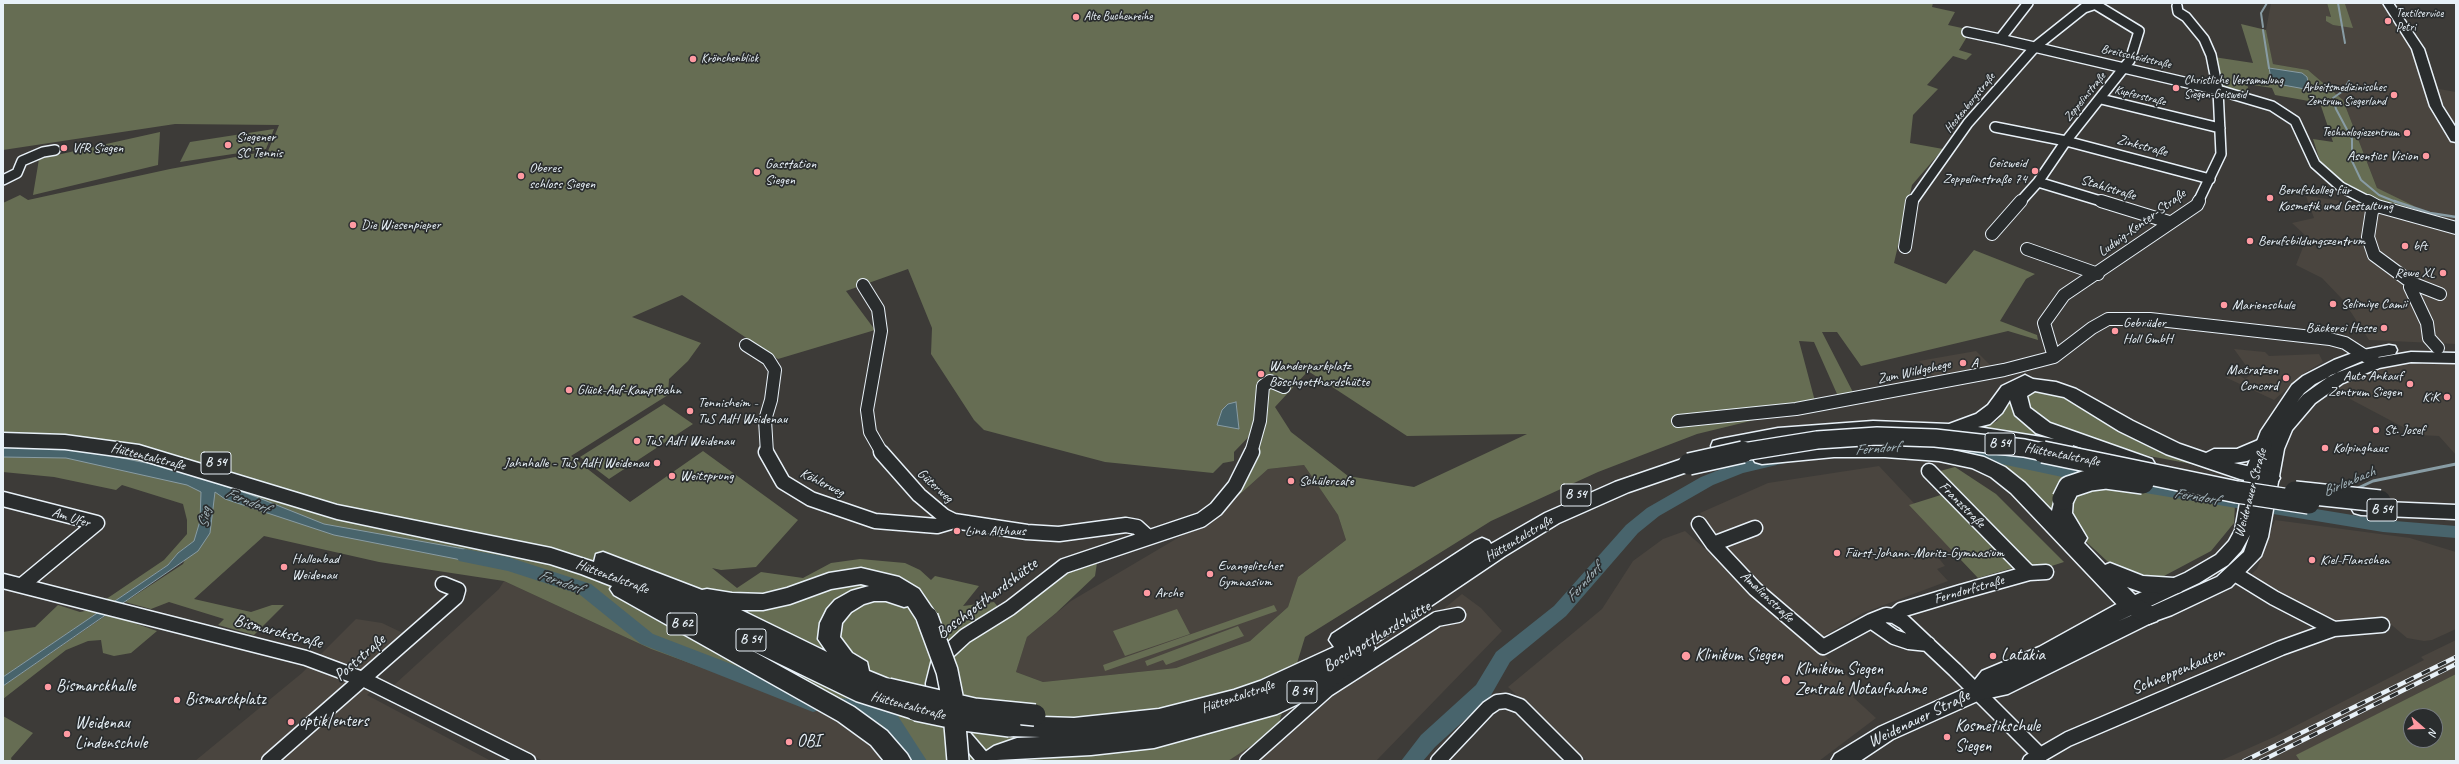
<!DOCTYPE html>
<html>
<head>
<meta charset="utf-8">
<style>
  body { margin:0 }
  #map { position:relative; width:2459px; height:764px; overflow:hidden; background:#3d3b38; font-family:Caveat,sans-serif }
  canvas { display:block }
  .frame { position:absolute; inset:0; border:4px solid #e8f1f8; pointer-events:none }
  .north { position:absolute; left:2403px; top:708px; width:40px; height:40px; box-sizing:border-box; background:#2a2d2e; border:1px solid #767b7f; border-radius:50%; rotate:110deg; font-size:11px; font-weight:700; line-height:16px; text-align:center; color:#e8f1f8 }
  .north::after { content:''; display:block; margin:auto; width:14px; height:18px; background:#ff9aa2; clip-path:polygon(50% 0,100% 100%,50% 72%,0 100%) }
</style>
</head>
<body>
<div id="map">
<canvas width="2459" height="764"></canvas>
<div class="frame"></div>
<div class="north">N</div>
</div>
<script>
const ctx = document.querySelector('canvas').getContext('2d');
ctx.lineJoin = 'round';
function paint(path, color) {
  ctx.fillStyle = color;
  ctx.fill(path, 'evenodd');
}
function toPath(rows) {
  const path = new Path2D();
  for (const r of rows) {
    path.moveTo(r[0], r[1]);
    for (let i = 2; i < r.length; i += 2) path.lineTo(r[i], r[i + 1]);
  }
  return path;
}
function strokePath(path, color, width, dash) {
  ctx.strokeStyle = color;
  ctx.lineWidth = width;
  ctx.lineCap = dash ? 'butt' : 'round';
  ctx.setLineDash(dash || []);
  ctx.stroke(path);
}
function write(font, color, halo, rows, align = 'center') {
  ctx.font = font + ' Caveat,sans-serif';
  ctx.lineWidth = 3.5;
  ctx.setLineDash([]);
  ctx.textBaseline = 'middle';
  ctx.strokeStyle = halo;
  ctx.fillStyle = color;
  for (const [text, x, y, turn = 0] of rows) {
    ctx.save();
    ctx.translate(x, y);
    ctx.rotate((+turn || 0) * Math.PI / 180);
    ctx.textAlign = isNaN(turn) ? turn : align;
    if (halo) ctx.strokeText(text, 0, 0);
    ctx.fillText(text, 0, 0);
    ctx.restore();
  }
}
const built = toPath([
  [2271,3,2327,3,2333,25,2341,3,2394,3,2419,42,2439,89,2456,92,2456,344,2369,340,2343,300,2322,278,2296,265,2307,237,2292,223,2314,218,2306,196,2364,204,2377,188,2343,100,2308,70,2273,64,2266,30],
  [2234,349,2265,352,2269,356,2319,354,2323,362,2306,372,2274,400,2225,377,2240,376,2245,379,2252,374],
  [1976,351,1993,368,1935,378,1919,361],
  [2409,360,2456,362,2456,455,2439,436,2418,435,2335,391,2358,374],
  [1304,465,1338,515,1346,540,1298,577,1288,607,1250,641,1176,668,1043,682,1016,672,1027,637,1071,601,1203,523,1229,504,1268,469],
  [1879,466,1958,550,1937,556,1945,566,1937,569,1948,581,1863,613,1820,638,1722,550,1700,513,1768,483],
  [2275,520,2410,538,2456,552,2456,629,2432,640,2424,641,2407,638,2387,621,2339,625,2247,578,2257,569],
  [1685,531,1862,689,1853,697,1876,718,1819,761,1587,761,1508,687,1602,609,1633,561,1663,539],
  [504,581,651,649,867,728,892,761,543,761,393,686,499,589],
  [1462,594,1481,608,1502,631,1376,761,1228,761,1403,642],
  [356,619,382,623,407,635,366,673,383,682,367,695,491,761,195,761,302,673],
  [2456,640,2456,674,2297,755,2300,761,2220,761,2274,737,2424,660,2421,657]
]);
const green = toPath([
  [3,3,1933,3,1932,7,1955,12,1948,25,1971,30,1959,50,1972,54,1966,60,1953,56,1927,85,1938,89,1913,115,1910,143,1943,149,1912,185,1894,263,1946,284,1974,250,2035,274,2026,279,2000,321,2037,335,2038,340,2008,331,1861,366,1837,332,1822,332,1857,400,1841,403,1814,342,1799,341,1816,405,1697,434,1598,472,1491,521,1305,637,1277,729,1228,761,892,761,867,728,651,649,504,581,379,562,264,536,194,599,251,612,272,605,284,605,254,635,218,625,224,619,169,602,151,609,125,602,183,564,194,541,178,553,168,565,3,677,3,632,35,627,58,605,80,612,90,610,164,560,187,534,187,520,183,504,122,485,116,490,54,477,3,472,3,203,20,195,28,200,170,169,268,151,279,125,175,124,3,150],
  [908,269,932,328,931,354,974,420,984,430,1105,462,1213,473,1223,463,1234,461,1234,452,1261,424,1229,504,1268,469,1304,465,1338,515,1346,540,1298,577,1288,607,1250,641,1176,668,1043,682,1016,672,1027,637,1056,613,1095,576,1097,563,1066,572,1004,614,994,602,963,606,979,586,935,576,931,580,920,570,905,563,860,559,831,563,803,578,761,572,737,588,712,568,721,570,756,567,798,520,703,451,630,502,571,456,668,395,669,379,688,361,701,343,632,317,682,295,778,359,875,330,846,291],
  [1308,371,1407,436,1527,434,1414,487,1348,476,1291,432,1275,407],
  [2327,3,2345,4,2353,28,2333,25,2326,21,2326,16,2331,17],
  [2241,24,2266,30,2273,64,2308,70,2343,100,2377,188,2414,206,2406,211,2369,197,2343,183,2320,161,2313,139,2333,142,2320,103,2275,95,2272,88,2247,84,2250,95,2213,87,2207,56,2253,63],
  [274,129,266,149,180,162,190,142],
  [160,132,158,165,33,195,39,159],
  [2036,391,2061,392,2213,468,2149,456,2061,431,2031,413,2026,396],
  [2010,403,2014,404,2056,439,1985,427,1997,421],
  [664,404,693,424,609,479,580,457],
  [1974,454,2075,476,2058,518,1991,462],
  [1955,467,1996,494,2064,562,2036,571,1940,474,1940,471],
  [2132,486,2235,505,2234,523,2211,551,2164,576,2149,580,2120,573,2080,536,2071,521,2071,498,2080,489],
  [1944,494,2016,567,1978,578,1909,505],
  [1274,605,1277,611,1105,671,1103,665],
  [1177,609,1190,634,1125,656,1113,631],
  [108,614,157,631,131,653,114,656,103,653,101,640,88,641,66,650,3,699,3,686],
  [1238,626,1244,636,1166,665,1163,660,1147,666,1145,661],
  [2456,674,2456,761,2300,761,2296,755],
  [2411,716,2435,716,2435,740,2411,740],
  [3,716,33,733,11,758,12,761,3,761]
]);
const water = toPath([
  [2269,68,2302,73,2307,77,2309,88,2305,89,2272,83,2269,68],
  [1236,402,1239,429,1217,425,1222,410,1228,404,1236,402],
  [40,446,93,452,175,469,254,496,324,524,464,549,485,558,482,564,334,535,225,499,215,492,210,533,198,551,3,686,3,677,168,565,178,553,194,541,200,521,201,492,187,485,66,458,3,457,3,448,40,446]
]);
const streamFar2 = toPath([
  [2338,3,2345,43],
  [2263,27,2261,13,2267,3],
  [2263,30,2269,68],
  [2349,81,2343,91,2333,98,2336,109,2352,139,2352,161,2361,180,2379,195,2396,202]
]);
const streamFar1 = toPath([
  [2394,201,2430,213,2456,217]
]);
const stream = toPath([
  [2356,489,2373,481,2456,464],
  [2298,514,2304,512]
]);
const river = toPath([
  [1926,442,1964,444,2095,472,2101,474,2103,478,2101,482,2095,484,1964,456,1920,452,1918,448,1920,444,1926,442],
  [1779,453,1785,455,1787,459,1785,463,1743,473,1713,485,1659,516,1638,533,1566,616,1510,662,1490,697,1435,747,1423,761,1401,761,1421,735,1476,685,1496,652,1554,606,1626,525,1647,508,1701,477,1734,464,1779,453],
  [2133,479,2383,520,2456,526,2456,538,2383,532,2133,491,2127,489,2125,485,2127,481,2133,479],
  [465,549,508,557,591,584,653,634,820,698,822,704,820,710,813,712,641,644,579,594,508,571,459,561,456,556,459,551,465,549],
  [835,698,855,699,896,713,927,761,906,761,882,725,855,715,828,712,825,706,828,700,835,698]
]);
const minorFar2 = toPath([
  [2028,3,2000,39,2218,90,2272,106,2295,121,2315,164,2341,187,2370,202],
  [2177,6,2178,12,2186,17,2204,39,2211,55,2218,90,2221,154,2198,202],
  [1967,32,2000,39],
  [2101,99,2220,128],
  [1995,127,2066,141,2210,179],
  [3,180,17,173,22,161,43,152,55,150],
  [2038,182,2104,202],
  [1912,202,1968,123,2035,47,2084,8,2096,4],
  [2020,202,2038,182,2066,141,2130,60,2139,31,2093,3]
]);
const minorFar1 = toPath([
  [2101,201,2169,222],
  [2368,201,2377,206,2456,228],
  [2377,206,2372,211,2368,237,2374,255,2412,283,2440,294],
  [1992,234,2021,201],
  [1905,247,1912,201],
  [2027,249,2098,274],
  [2412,283,2410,287,2427,323,2429,338,2438,348],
  [863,285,878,309,881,331,867,410,870,432,882,453],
  [746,345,768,359,775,370,771,400,765,420,767,453],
  [2054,357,2044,323,2064,295,2197,205,2199,201],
  [1678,421,1796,409,2004,370,2054,357,2092,328,2108,319,2150,319,2330,339,2345,343,2376,363],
  [1251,453,1260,421,1263,386,1270,381,1284,387]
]);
const minor = toPath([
  [766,452,783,482,811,499,875,521,937,526,954,521],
  [881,452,919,495,944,516,954,521,1027,532,1059,534,1126,525,1137,527,1148,537],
  [1929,471,2029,573],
  [3,499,97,523,22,585],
  [1699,524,1713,544],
  [1755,528,1713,544,1755,589,1823,647,1871,621,1886,615,1894,616,1904,622,1955,670,2040,755],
  [2235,574,2274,598,2334,629],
  [3,581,306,658,365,680,528,761],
  [1894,616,1901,610,1961,592,2029,573,2046,572],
  [1871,621,1894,637,1909,642,1928,644],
  [940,704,933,684,939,660,965,636,1010,608,1064,566,1201,520,1216,509,1235,486,1252,452],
  [956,727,985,761],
  [269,761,456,597,458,590,443,584],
  [1247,761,1328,689,1437,619,1458,615],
  [1438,761,1488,708,1497,702,1506,701,1520,706,1575,761],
  [2030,761,2068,739,2281,648,2334,629,2382,625]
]);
const major = toPath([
  [2383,3,2393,3,2424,49,2442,106,2456,128,2456,142,2451,141,2430,106,2412,49,2383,3],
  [2389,345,2395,346,2397,350,2395,354,2367,359,2346,368,2315,384,2304,393,2297,402,2303,395,2331,375,2376,358,2411,352,2456,353,2456,363,2411,362,2379,368,2343,383,2315,403,2292,430,2284,449,2268,537,2261,556,2231,587,2172,615,2155,621,2008,694,1980,700,1893,739,1860,761,1831,761,1835,754,1879,727,1970,686,1982,671,2039,647,2124,600,2185,573,2216,555,2229,541,2235,530,2246,470,2261,431,2292,385,2303,376,2334,360,2358,351,2389,345],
  [2250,535,2244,552,2217,577,2119,621,2199,583,2228,565,2241,551,2250,535]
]);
const highway = toPath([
  [2025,375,2033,379,2056,382,2076,389,2133,421,2180,444,2206,453,2214,449,2237,449,2263,438,2270,440,2272,445,2270,450,2247,461,2234,463,2277,473,2280,478,2277,483,2270,485,2240,479,2166,454,2119,431,2064,397,2035,391,2027,396,2030,408,2050,423,2152,459,2155,464,2152,469,2145,471,2073,445,2071,452,2064,454,1961,438,1873,433,1778,442,1720,453,1713,451,1711,446,1713,441,1720,439,1778,428,1873,421,1949,424,1976,414,1988,405,2002,386,2025,375],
  [2010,400,2015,415,2036,433,2054,439,1978,427,1990,424,2002,413,2010,400],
  [3,433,65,435,139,445,337,505,551,548,594,562,596,554,603,552,702,590,707,589,732,593,763,594,787,588,829,573,861,568,899,577,919,589,938,617,935,623,927,626,919,623,908,606,904,607,886,601,874,601,864,604,851,612,842,623,840,637,852,653,867,662,869,671,896,682,899,689,897,694,924,703,927,710,924,717,916,720,856,701,749,649,854,707,887,731,907,754,911,761,884,761,871,745,838,721,614,595,610,589,612,586,581,574,550,564,337,519,138,459,65,449,3,447,3,433],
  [861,584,869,586,851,591,835,600,827,609,820,623,818,639,827,652,741,610,763,610,790,604,831,589,861,584],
  [1834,443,1885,443,1939,447,1984,457,2005,467,2025,483,2052,511,2056,494,2063,492,2070,494,2073,499,2072,513,2087,538,2084,543,2105,565,2110,563,2143,576,2174,578,2181,580,2185,586,2181,592,2174,594,2141,592,2127,587,2139,599,2157,609,2160,615,2157,621,2149,624,2141,621,2123,611,2011,493,1991,477,1972,468,1939,461,1885,457,1834,457,1762,464,1755,462,1752,457,1755,452,1762,450,1834,443],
  [1702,456,1709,458,1712,463,1709,468,1690,471,1629,492,1559,523,1505,556,1373,645,1375,648,1372,654,1356,670,1330,689,1277,714,1154,748,1091,755,978,761,982,754,994,746,1017,738,1040,737,1010,736,1002,733,998,726,1002,719,1010,716,1074,718,1159,709,1234,690,1260,681,1334,647,1329,640,1332,634,1475,541,1482,538,1489,541,1491,544,1545,513,1615,482,1682,459,1702,456],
  [2361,501,2456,505,2456,519,2361,515,2354,513,2351,508,2354,503,2361,501]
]);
const rail = toPath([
  [2244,761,2456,657],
  [2261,761,2456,664]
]);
const highwayBridgeFar1 = toPath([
  [1737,453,1817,440,1877,436,1935,438,2024,448,2048,453]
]);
const highwayBridge = toPath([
  [2043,452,2237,492,2309,503],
  [1689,464,1743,452],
  [2295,492,2380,501],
  [2063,499,2069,487,2090,480,2106,478,2143,483],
  [927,617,947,671,953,701,958,761],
  [888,689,974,709,1035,715],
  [916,710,964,720,1010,726]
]);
const markers = [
  [1076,17,4,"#ff9aa2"],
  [2388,21,4,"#ff9aa2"],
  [693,59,4,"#ff9aa2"],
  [2176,88,4,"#ff9aa2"],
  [2394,95,4,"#ff9aa2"],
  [2407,133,4,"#ff9aa2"],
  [228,145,4,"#ff9aa2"],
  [64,148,4,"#ff9aa2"],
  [2426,156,4,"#ff9aa2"],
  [2035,171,4,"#ff9aa2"],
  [757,172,4,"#ff9aa2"],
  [521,176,4,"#ff9aa2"],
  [2270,198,4,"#ff9aa2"],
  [353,225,4,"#ff9aa2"],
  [2250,241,4,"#ff9aa2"],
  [2405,246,4,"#ff9aa2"],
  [2443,273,4,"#ff9aa2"],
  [2333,304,4,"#ff9aa2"],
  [2224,305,4,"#ff9aa2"],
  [2384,328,4,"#ff9aa2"],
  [2115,331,4,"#ff9aa2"],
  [1963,363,4,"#ff9aa2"],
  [1261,374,4,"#ff9aa2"],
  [2286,378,4,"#ff9aa2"],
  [2410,384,4,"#ff9aa2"],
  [569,390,4,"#ff9aa2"],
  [2447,397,4,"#ff9aa2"],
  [690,411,4,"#ff9aa2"],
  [2376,430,4,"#ff9aa2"],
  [637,441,4,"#ff9aa2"],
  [2325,448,4,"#ff9aa2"],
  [657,463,4,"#ff9aa2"],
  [672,476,4,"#ff9aa2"],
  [1291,481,4,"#ff9aa2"],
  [957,531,4,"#ff9aa2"],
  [1837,553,4,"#ff9aa2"],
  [2312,560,4,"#ff9aa2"],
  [284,567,4,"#ff9aa2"],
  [1210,574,4,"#ff9aa2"],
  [1147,593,4,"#ff9aa2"],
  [1686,656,5,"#ff9aa2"],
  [1993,656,4,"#ff9aa2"],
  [1786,680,5,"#ff9aa2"],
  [48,687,4,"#ff9aa2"],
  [177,700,4,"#ff9aa2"],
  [291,722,4,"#ff9aa2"],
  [67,734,4,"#ff9aa2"],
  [1947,737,4,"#ff9aa2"],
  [789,742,4,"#ff9aa2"]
];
const farPoinames = [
  ["Textilservice",2396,14],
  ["Petri",2396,28],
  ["Alte Buchenreihe",1084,17],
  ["Krönchenblick",701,59],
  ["Christliche Versammlung",2184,81],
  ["Siegen-Geisweid",2184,95],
  ["Arbeitsmedizinisches",2386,88,"right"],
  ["Zentrum Siegerland",2386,102,"right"],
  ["Technologiezentrum",2399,133,"right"]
];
const farStreetnames = [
  ["Breitscheidstraße",2136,57,13],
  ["Kupferstraße",2140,96,14],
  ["Zeppelinstraße",2085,97,-51],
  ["Heckenbergstraße",1970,103,-51]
];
const shields = [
  [2000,444,30],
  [216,463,30],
  [1576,495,30],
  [2382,510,30],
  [682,624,30],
  [751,640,30],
  [1302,692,30]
];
const shieldNames = [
  ["B 54",2000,444],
  ["B 54",216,463],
  ["B 54",1576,495],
  ["B 54",2382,510],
  ["B 62",682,624],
  ["B 54",751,640],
  ["B 54",1302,692]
];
const poiNames = [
  ["Siegener",236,137],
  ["SC Tennis",236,153],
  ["VfR Siegen",72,148],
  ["Asentics Vision",2418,156,"right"],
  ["Geisweid",2027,163,"right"],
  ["Zeppelinstraße 74",2027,179,"right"],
  ["Gasstation",765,164],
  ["Siegen",765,180],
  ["Oberes",529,168],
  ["schloss Siegen",529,184],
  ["Berufskolleg für",2278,190],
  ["Kosmetik und Gestaltung",2278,206],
  ["Die Wiesenpieper",361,225],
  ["Berufsbildungszentrum",2258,241],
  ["bft",2413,246],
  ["Rewe XL",2435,273,"right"],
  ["Selimiye Camii",2341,304],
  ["Marienschule",2232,305],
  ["Gebrüder",2123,323],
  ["Holl GmbH",2123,339],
  ["Bäckerei Hesse",2376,328,"right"],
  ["A",1971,363],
  ["Wanderparkplatz",1269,366],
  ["Boschgotthardshütte",1269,382],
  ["Matratzen",2278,370,"right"],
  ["Concord",2278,386,"right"],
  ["Auto Ankauf",2402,376,"right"],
  ["Zentrum Siegen",2402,392,"right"],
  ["Glück-Auf-Kampfbahn",577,390],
  ["KiK",2439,397,"right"],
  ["Tennisheim -",698,403],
  ["TuS AdH Weidenau",698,419],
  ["St. Josef",2384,430],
  ["TuS AdH Weidenau",645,441],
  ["Kolpinghaus",2333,448],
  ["Jahnhalle - TuS AdH Weidenau",649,463,"right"],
  ["Weitsprung",680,476],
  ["Schülercafe",1299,481],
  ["Lina Althaus",965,531],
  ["Fürst-Johann-Moritz-Gymnasium",1845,553],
  ["Hallenbad",292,559],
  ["Weidenau",292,575],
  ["Kiel-Flanschen",2320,560],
  ["Evangelisches",1218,566],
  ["Gymnasium",1218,582],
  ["Arche",1155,593]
];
const streetNames = [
  ["Zinkstraße",2142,146,15],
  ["Stahlstraße",2108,188,17],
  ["Ludwig-Kenter-Straße",2142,223,-36],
  ["Zum Wildgehege",1914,372,-12],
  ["Hüttentalstraße",2062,455,11],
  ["Hüttentalstraße",148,457,14],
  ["Köhlerweg",822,483,26],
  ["Güterweg",935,486,42],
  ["Weidenauer Straße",2251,493,-75],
  ["Franzstraße",1962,505,45],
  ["Am Ufer",71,518,17],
  ["Hüttentalstraße",1519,539,-31],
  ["Hüttentalstraße",612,577,20],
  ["Ferndorfstraße",1969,590,-16],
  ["Amalienstraße",1767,597,43],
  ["Hüttentalstraße",1238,697,-19],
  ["Hüttentalstraße",908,706,15]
];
const waterNames = [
  ["Ferndorf",1877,449,-5],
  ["Birlenbach",2349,482,-23],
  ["Ferndorf",2196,497,9],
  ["Ferndorf",247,501,22],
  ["Sieg",205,518,-82],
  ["Ferndorf",560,582,19],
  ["Ferndorf",1584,583,-49]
];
const nearStreetnames = [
  ["Boschgotthardshütte",987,599,-37],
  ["Bismarckstraße",278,632,15],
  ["Boschgotthardshütte",1377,637,-31],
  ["Poststraße",360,658,-41],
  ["Schneppenkauten",2178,671,-23],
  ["Weidenauer Straße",1919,719,-26]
];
const nearPoinames = [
  ["Klinikum Siegen",1695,656],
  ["Latakia",2001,656],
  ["Klinikum Siegen",1795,670],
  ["Zentrale Notaufnahme",1795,690],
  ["Bismarckhalle",56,687],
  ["Bismarckplatz",185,700],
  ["optik|enters",299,722],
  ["Weidenau",75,724],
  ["Lindenschule",75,744],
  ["Kosmetikschule",1955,727],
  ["Siegen",1955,747],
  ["OBI",797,742]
];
paint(built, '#4a453f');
paint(green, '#666d53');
paint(water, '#48646c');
strokePath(water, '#889ca4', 1);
strokePath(streamFar2, '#889ca4', 2);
strokePath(streamFar1, '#889ca4', 2.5);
strokePath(stream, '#889ca4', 3);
paint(river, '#48646c');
strokePath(minorFar2, '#e8f1f8', 12);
strokePath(minorFar1, '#e8f1f8', 14);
strokePath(minor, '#e8f1f8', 17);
strokePath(major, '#e8f1f8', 3);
strokePath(highway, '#e8f1f8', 3);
strokePath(minorFar2, '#2a2d2e', 9);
strokePath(minorFar1, '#2a2d2e', 12);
strokePath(minor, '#2a2d2e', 14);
paint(major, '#2a2d2e');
paint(highway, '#2a2d2e');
strokePath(rail, '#e8f1f8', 4.5);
strokePath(rail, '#2a2d2e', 3, [9]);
strokePath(highwayBridgeFar1, '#e8f1f8', 20, []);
strokePath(highwayBridge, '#e8f1f8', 24, []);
strokePath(highwayBridgeFar1, '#2a2d2e', 17);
strokePath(highwayBridge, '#2a2d2e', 21);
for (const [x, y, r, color] of markers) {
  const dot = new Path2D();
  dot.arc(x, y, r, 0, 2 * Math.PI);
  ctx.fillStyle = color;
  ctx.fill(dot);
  strokePath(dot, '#2a2d2e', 1.5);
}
write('12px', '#e8f1f8', '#2a2d2e', farPoinames, 'left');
write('12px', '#e8f1f8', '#2a2d2e', farStreetnames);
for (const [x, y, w] of shields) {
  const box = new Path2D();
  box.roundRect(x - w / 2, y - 11, w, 22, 3);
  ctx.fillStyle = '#2a2d2e';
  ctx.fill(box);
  strokePath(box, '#e8f1f8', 1);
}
write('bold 13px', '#e8f1f8', null, shieldNames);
write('14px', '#e8f1f8', '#2a2d2e', poiNames, 'left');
write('14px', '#e8f1f8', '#2a2d2e', streetNames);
write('italic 15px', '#a8b9c0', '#2a2d2e', waterNames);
write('17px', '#e8f1f8', '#2a2d2e', nearStreetnames);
write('17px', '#e8f1f8', '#2a2d2e', nearPoinames, 'left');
</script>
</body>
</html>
